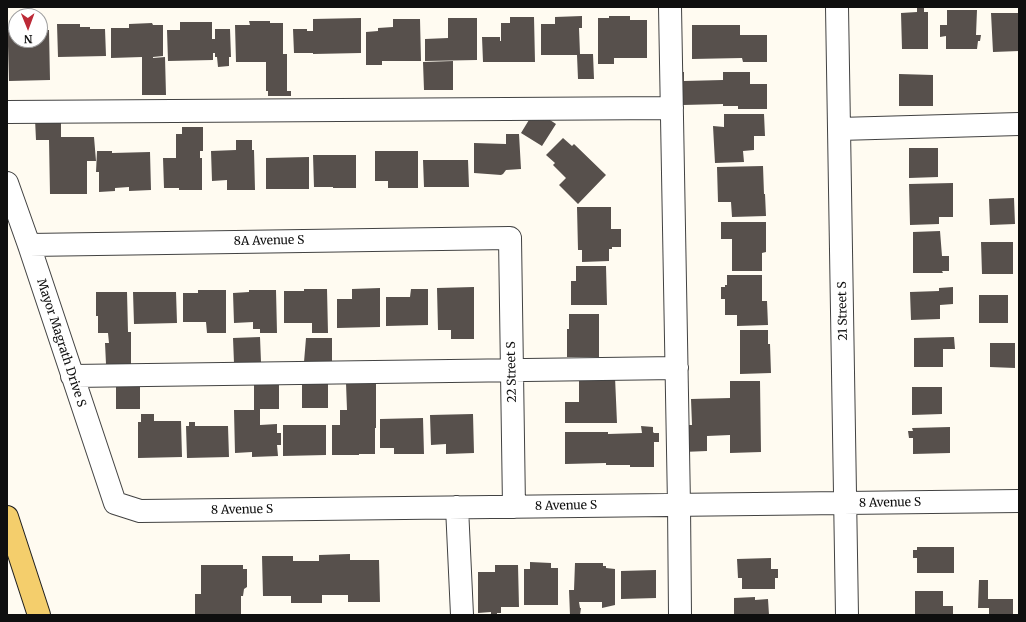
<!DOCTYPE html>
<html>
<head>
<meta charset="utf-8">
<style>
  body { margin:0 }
  #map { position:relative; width:1026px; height:622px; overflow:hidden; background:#fffbf1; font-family:Merriweather,serif }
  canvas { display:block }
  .frame { position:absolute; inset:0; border:8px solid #0f0f0f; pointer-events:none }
  .north { position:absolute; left:8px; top:8px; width:40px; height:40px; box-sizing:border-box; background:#fff; border:1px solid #9f9f9f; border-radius:50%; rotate:179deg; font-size:11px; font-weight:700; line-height:16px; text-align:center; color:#0f0f0f }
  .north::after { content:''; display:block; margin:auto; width:14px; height:18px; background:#bc2a37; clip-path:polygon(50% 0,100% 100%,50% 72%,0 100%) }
</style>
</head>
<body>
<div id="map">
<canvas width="1026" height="622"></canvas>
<div class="frame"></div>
<div class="north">N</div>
</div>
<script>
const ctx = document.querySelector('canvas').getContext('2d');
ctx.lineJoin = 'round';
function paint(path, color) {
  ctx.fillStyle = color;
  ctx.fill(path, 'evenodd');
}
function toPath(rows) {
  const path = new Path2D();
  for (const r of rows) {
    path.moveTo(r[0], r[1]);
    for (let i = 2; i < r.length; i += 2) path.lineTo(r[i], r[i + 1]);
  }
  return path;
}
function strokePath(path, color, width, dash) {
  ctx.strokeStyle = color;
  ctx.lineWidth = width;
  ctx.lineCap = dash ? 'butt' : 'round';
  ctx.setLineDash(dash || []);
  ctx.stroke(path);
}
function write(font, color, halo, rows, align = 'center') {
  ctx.font = font + ' Merriweather,serif';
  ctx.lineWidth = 4;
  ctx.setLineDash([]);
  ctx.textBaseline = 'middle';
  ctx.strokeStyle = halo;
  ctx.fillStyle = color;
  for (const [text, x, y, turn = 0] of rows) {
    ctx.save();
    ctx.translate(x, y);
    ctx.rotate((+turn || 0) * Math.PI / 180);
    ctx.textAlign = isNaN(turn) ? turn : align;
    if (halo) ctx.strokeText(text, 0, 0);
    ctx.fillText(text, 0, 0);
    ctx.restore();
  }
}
const building = toPath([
  [917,8,924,8,924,12,928,12,928,49,902,49,901,13,917,12],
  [947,10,977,10,976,35,981,35,980,41,978,41,977,49,946,49,946,36,940,37,940,25,947,25],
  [991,13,1019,13,1019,51,993,52],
  [582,16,582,28,579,28,580,54,593,54,594,79,578,79,577,55,541,55,541,24,555,24,555,17],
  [609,16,630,16,630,20,647,20,647,58,614,58,614,64,598,64,598,18,609,18],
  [510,17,534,17,535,62,483,62,482,37,500,37,500,41,501,41,501,23,510,23],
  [361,18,361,53,313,54,313,53,294,53,293,29,307,29,307,31,313,31,313,19],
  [448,18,477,18,477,60,425,61,425,39,448,38],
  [393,19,420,19,421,61,382,61,382,65,366,65,366,32,378,31,378,28,393,27],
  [249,21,270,21,270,23,283,23,283,54,287,54,287,91,291,91,291,96,268,96,268,91,266,91,266,62,236,62,235,25,250,25],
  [180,22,212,22,212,39,215,39,215,29,230,29,231,57,229,57,229,66,218,67,217,57,215,57,215,53,213,53,213,60,168,61,167,30,180,30],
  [152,23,153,25,163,25,163,56,153,57,153,58,165,57,166,95,142,95,142,57,111,58,111,28,129,28,129,24],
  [57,24,80,24,80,27,90,27,90,29,105,29,106,56,58,57],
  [692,25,740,25,740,35,767,35,767,62,743,62,742,58,692,59],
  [7,30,16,30,16,40,40,40,40,30,49,30,50,80,9,81,8,46,7,46],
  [453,61,453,90,424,90,423,62],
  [675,72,684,72,684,81,723,80,723,72,750,72,750,84,767,84,767,109,738,109,738,106,723,106,723,104,683,105,683,82,675,83],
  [899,74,933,75,933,106,899,106],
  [535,110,556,124,542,146,521,133],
  [724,114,764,114,765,136,754,136,754,150,743,151,744,162,715,163,713,126,724,127],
  [35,119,61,119,61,137,94,137,96,161,87,161,87,194,50,194,49,140,36,140],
  [182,127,203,127,203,151,200,151,200,158,202,158,202,190,179,190,179,188,164,188,163,158,176,158,176,134,182,134],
  [506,134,519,134,521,169,506,170,503,174,501,175,474,173,474,143,506,144],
  [563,138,572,146,574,144,606,175,578,204,559,185,566,178,553,165,555,163,546,155],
  [236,140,252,140,252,150,254,150,255,190,227,190,227,180,212,181,211,151,236,150],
  [909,148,938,148,938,177,909,178],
  [97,151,112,151,112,153,150,152,151,190,129,191,129,187,115,188,115,191,99,192,99,172,96,172],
  [375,151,418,151,418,188,388,188,388,181,375,181],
  [313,155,356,155,356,188,333,188,333,187,314,187],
  [309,157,309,189,266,189,266,158],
  [423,160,468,160,469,187,424,187],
  [763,166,764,194,765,194,766,216,732,217,731,202,718,202,717,167],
  [953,183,953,217,939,217,939,224,910,225,909,184],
  [1014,198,1015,224,990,225,989,199],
  [577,207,611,207,611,229,621,229,621,247,612,247,612,249,609,249,609,261,582,262,582,250,578,250],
  [721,222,766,222,766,252,762,253,762,271,732,271,732,239,721,239],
  [940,231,942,256,949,256,949,271,942,271,943,273,913,273,913,232],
  [981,242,1013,242,1013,274,982,274],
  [576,266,606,266,607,305,571,305,571,281,576,281],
  [727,275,762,275,762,301,767,301,768,325,737,326,737,315,725,315,725,299,721,299,721,287,725,287,725,285,727,285],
  [474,287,474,339,451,339,451,330,438,330,437,288],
  [953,287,953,304,940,305,940,319,911,320,910,292,939,291,939,288],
  [380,288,380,327,337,328,337,299,352,299,352,289],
  [304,289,327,289,328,333,312,333,312,323,284,323,284,291,304,291],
  [411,289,428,289,428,325,386,326,386,297,410,297],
  [198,290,226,290,226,333,207,333,206,322,183,322,183,293,198,293],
  [249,290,276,290,277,333,260,333,260,329,253,329,253,322,234,323,233,293,249,292],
  [96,292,127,292,128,332,131,332,131,364,106,364,105,343,109,343,108,333,98,333,98,316,96,316],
  [133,292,176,292,177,323,134,324],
  [979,295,1008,295,1008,323,979,323],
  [569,314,599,314,599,357,567,357,567,329,569,329],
  [740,330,768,330,768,344,770,344,771,373,740,374],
  [260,337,261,362,234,363,233,338],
  [954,337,955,349,943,349,943,367,914,367,914,338],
  [306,338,332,338,332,361,304,362],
  [990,343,1015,343,1015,368,990,367],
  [598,377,615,377,617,423,565,423,565,402,579,402,579,381,599,381],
  [730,381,760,381,761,452,730,453,730,435,707,436,707,451,683,452,683,425,692,425,691,399,730,398],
  [302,382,328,382,328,408,302,408],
  [376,382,376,428,375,428,375,454,359,454,359,455,332,455,332,425,340,425,340,410,347,410,346,383],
  [254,384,279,384,279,409,260,409,260,425,277,424,277,433,281,433,281,445,277,445,278,456,252,457,252,452,235,453,234,410,254,410],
  [140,386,140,409,116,409,116,387],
  [912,387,942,387,942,414,912,415],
  [141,414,154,414,154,421,181,421,182,457,138,458,138,422,141,422],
  [473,414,474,453,446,454,446,444,431,445,430,415],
  [423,418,424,454,394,454,394,448,380,448,380,419],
  [189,422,195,422,195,426,228,426,229,457,187,458,186,426,189,426],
  [283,425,326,425,326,455,283,456],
  [641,426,653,427,653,432,654,433,659,433,659,442,654,442,654,467,630,467,630,465,606,465,606,463,565,464,565,432,608,432,608,434,642,433],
  [950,427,950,453,913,454,913,438,909,438,908,431,913,431,912,428],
  [917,547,954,547,954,573,917,573,917,558,913,558,913,550,917,550],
  [350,554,350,560,379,560,380,602,348,602,348,595,322,595,322,603,291,603,291,596,263,596,262,556,293,556,293,561,319,561,319,555],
  [771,558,771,569,778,569,778,578,775,578,775,589,742,589,742,578,738,578,737,559],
  [530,562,551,563,551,568,558,568,558,605,524,605,524,569,530,569],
  [575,563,603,563,603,566,606,566,606,568,615,569,615,605,602,608,602,602,579,602,580,608,581,608,580,615,570,615,569,590,574,590],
  [201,565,243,565,243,569,247,569,247,587,244,589,243,596,241,596,241,615,195,615,195,594,201,594],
  [495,565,518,565,519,607,501,607,501,613,497,613,497,615,491,615,491,612,478,613,478,572,495,572],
  [656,570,656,598,621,599,621,571],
  [979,580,988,580,988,599,1013,599,1013,615,989,615,989,608,978,608],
  [915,591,943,591,943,606,953,606,953,615,915,615],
  [755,597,755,600,768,599,769,615,734,615,734,598]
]);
const minor = toPath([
  [670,7,679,505,680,615],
  [837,7,847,615],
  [7,112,672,108],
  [839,129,1019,124],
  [7,183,29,245,115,503,140,511,1019,501],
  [29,245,510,238,514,507],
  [72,376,677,368],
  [457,507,462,615]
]);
const major = toPath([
  [7,517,39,615]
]);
const streetNames = [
  ["8A Avenue S",269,241,-1],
  ["21 Street S",843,311,-91],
  ["Mayor Magrath Drive S",61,343,72],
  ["22 Street S",512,372,-91],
  ["8 Avenue S",890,503,-1],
  ["8 Avenue S",566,506,-1],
  ["8 Avenue S",242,510,-1]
];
paint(building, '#57504c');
strokePath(minor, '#424242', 24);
strokePath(major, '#202020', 24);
strokePath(minor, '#fff', 22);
strokePath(major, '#f4ce6c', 22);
write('12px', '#0f0f0f', '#fff', streetNames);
</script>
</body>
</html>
